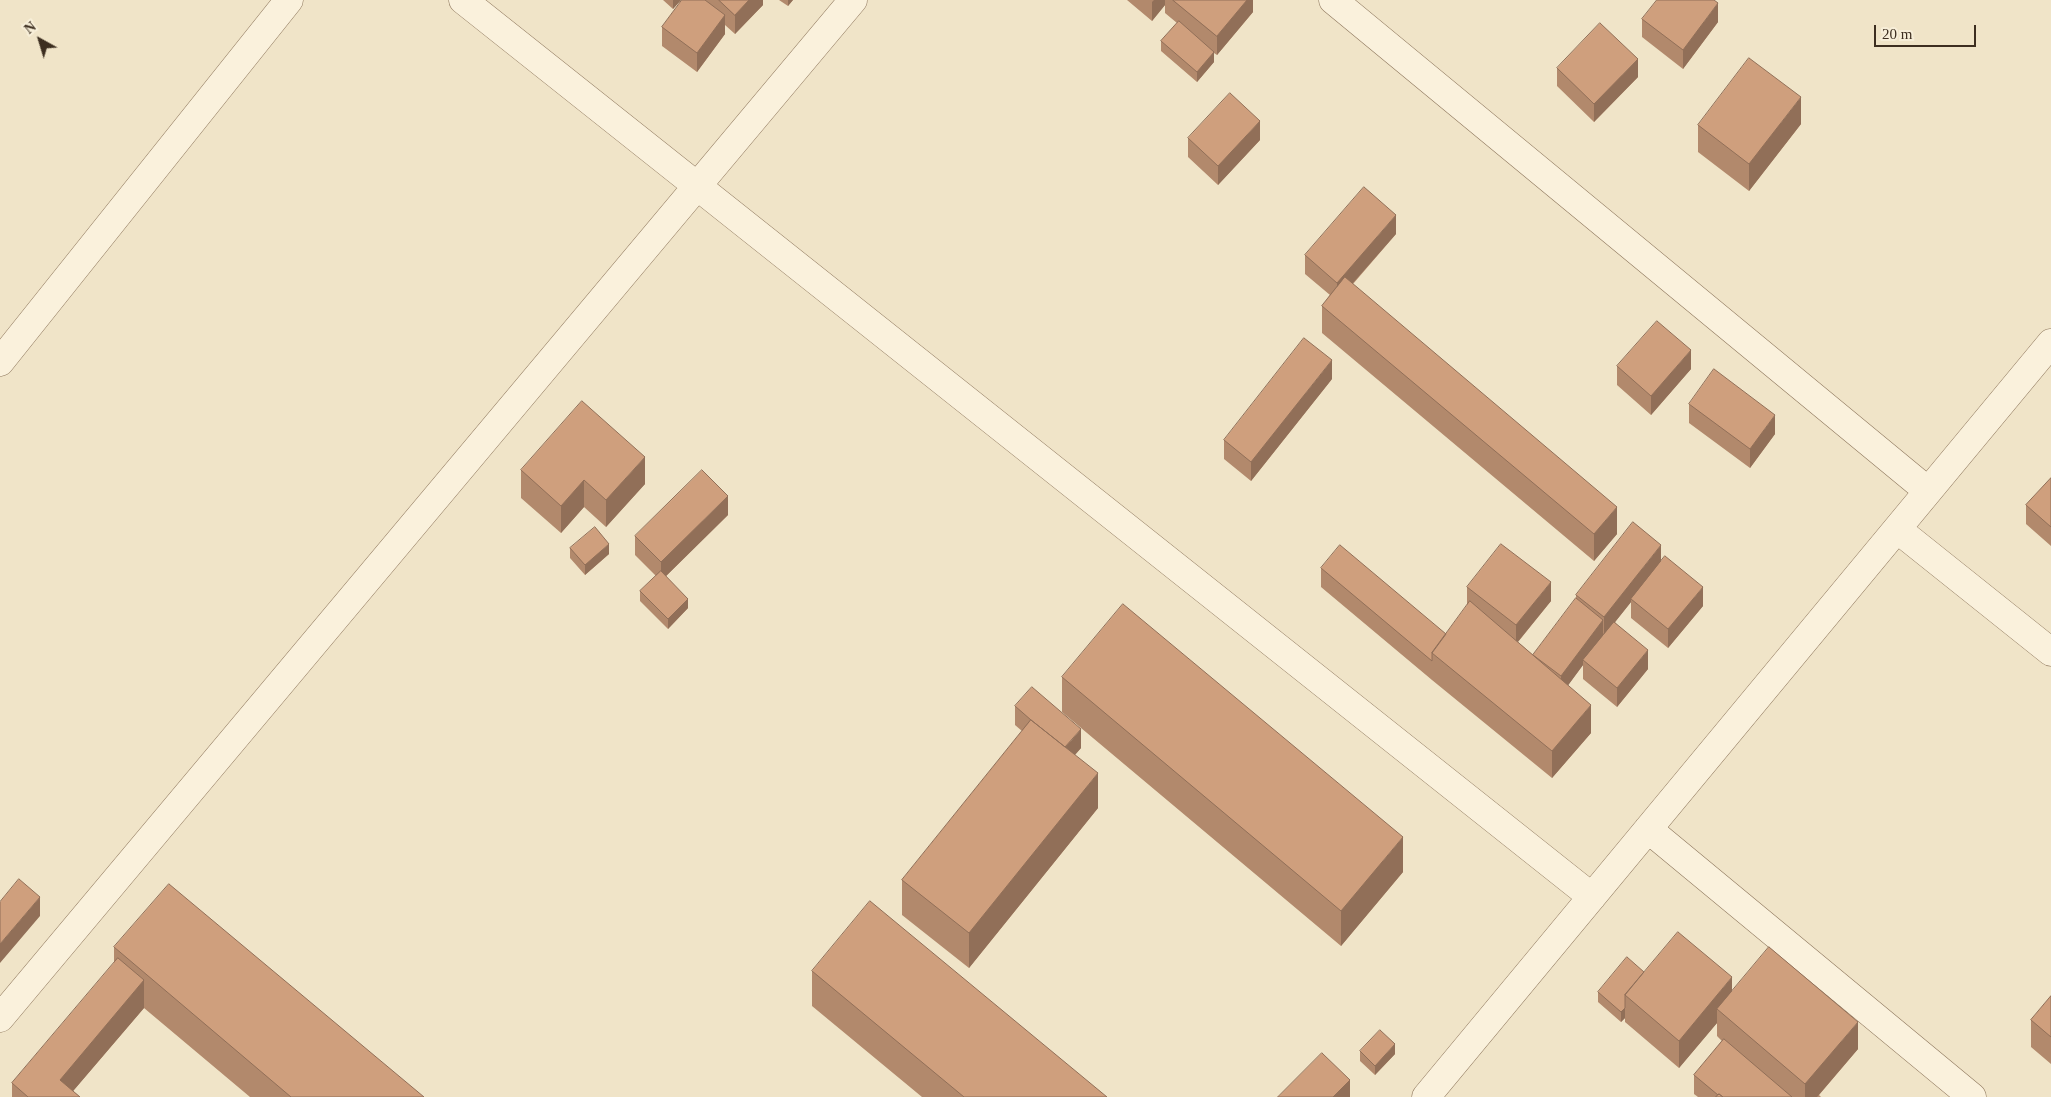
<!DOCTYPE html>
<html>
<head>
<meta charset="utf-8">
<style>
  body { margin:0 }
  #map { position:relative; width:2051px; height:1097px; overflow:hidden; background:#f0e4c8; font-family:"Times New Roman",serif }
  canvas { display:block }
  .north { position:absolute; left:15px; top:15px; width:50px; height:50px; -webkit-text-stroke:4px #f7eed8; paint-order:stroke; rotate:321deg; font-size:14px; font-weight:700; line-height:20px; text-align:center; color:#3d2e20 }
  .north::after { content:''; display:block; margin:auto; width:18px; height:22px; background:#3d2e20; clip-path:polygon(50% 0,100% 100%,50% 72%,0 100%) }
  .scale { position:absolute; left:1874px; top:25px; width:102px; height:22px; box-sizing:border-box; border:2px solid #3d2e20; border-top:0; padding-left:6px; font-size:15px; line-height:18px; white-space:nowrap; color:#3d2e20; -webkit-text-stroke:4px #f7eed8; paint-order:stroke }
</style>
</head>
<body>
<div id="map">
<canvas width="2051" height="1097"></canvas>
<div class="north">N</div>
<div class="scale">20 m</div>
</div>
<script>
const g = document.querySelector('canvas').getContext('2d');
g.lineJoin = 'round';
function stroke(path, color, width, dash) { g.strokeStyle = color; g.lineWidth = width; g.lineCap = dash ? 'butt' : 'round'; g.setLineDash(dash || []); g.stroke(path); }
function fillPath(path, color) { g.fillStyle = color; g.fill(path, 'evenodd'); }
const minor = new Path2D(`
  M 463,0 L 1592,897
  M 1333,0 L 1928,491
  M 0,362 L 289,0
  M 1897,529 L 2051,652
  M 1648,829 L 1972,1097
  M 0,1018 L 853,0
  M 1426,1097 L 2051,343`);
const wall = new Path2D(`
  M 663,0 L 681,0 L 673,9 Z
  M 682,0 L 763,0 L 763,5 L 735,34 L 725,25 L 725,34 L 697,72 L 662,46 L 662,27 Z
  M 779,0 L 793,0 L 788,6 Z
  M 1127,0 L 1253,0 L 1253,12 L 1217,55 L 1214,53 L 1214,62 L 1197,82 L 1161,51 L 1161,41 L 1177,23 L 1165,13 L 1165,5 L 1152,21 Z
  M 1642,19 L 1718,22 L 1683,69 L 1642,37 Z
  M 1557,68 L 1638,77 L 1594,122 L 1557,86 Z
  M 1801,124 L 1749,191 L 1698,152 L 1698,125 Z
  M 1188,138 L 1260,140 L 1218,185 L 1188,157 Z
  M 1396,234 L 1353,284 L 1617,534 L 1594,561 L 1322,333 L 1322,306 L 1330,295 L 1305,274 L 1305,255 Z
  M 1617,366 L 1691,369 L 1651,415 L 1617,385 Z
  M 1332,379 L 1251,481 L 1224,459 L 1224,440 Z
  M 1689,404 L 1775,434 L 1750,468 L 1689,423 Z
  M 521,470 L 645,484 L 606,527 L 584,507 L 561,533 L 521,498 Z
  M 2051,478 L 2051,546 L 2026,524 L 2026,505 Z
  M 728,515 L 666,576 L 688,608 L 668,629 L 640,601 L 640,591 L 656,576 L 635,555 L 635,536 Z
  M 570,548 L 609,554 L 585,575 L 570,558 Z
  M 1661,562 L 1703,606 L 1668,648 L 1631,618 L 1631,602 L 1615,622 L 1648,669 L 1617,707 L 1583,679 L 1583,665 L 1568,685 L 1591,733 L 1552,778 L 1432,680 L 1321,587 L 1321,568 L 1446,634 L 1467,606 L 1467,587 L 1551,601 L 1518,642 L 1533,655 L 1576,599 L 1576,595 Z
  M 1062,677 L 1403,872 L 1341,946 L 1062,712 Z
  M 1015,706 L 1081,748 L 1075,755 L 1098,808 L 969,968 L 902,915 L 902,880 L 1022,731 L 1015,725 Z
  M 114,947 L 424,1097 L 250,1097 L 144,1008 L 73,1091 L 80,1097 L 12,1097 L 12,1083 L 114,964 Z
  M 812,971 L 1107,1097 L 922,1097 L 812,1006 Z
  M 1732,991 L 1858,1049 L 1819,1095 L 1821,1097 L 1698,1097 L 1694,1094 L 1694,1075 L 1722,1041 L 1717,1036 L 1717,1023 L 1679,1068 L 1625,1022 L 1625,1018 L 1621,1022 L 1598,1002 L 1598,992 Z
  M 2051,996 L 2051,1064 L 2031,1047 L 2031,1020 Z
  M 1360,1051 L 1395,1054 L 1375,1075 L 1360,1061 Z`);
const shadedWall = new Path2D(`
  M 673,0 L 681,0 L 673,9 Z
  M 749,0 L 763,0 L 763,5 L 735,34 L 735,15 Z
  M 788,0 L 793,0 L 788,6 Z
  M 1154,0 L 1165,0 L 1165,5 L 1152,21 L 1152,2 Z
  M 1247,0 L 1253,0 L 1253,12 L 1217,55 L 1217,36 Z
  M 1718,3 L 1718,22 L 1683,69 L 1683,50 Z
  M 725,15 L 725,34 L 697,72 L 697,53 Z
  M 1214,52 L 1214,62 L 1197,82 L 1197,72 Z
  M 1638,59 L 1638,77 L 1594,122 L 1594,104 Z
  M 1801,97 L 1801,124 L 1749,191 L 1749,164 Z
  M 1260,121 L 1260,140 L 1218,185 L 1218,166 Z
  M 1396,215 L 1396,234 L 1337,301 L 1337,283 Z
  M 1691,350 L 1691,369 L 1651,415 L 1651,396 Z
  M 1332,360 L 1332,379 L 1251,481 L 1251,462 Z
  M 1775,415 L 1775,434 L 1750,468 L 1750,449 Z
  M 645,457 L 645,484 L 606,527 L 606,500 Z
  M 584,480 L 584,507 L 561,533 L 561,506 Z
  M 728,496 L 728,515 L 661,581 L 661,562 Z
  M 1617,507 L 1617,534 L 1594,561 L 1594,534 Z
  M 609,544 L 609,554 L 585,575 L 585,565 Z
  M 1661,545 L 1661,563 L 1631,599 L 1631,602 L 1604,636 L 1604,617 Z
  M 1551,582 L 1551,601 L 1516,644 L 1516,625 Z
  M 1703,587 L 1703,606 L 1668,648 L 1668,629 Z
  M 688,599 L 688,608 L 668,629 L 668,619 Z
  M 1603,620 L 1603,639 L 1583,660 L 1583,665 L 1561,695 L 1561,676 Z
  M 1648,650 L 1648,669 L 1617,707 L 1617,688 Z
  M 1591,705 L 1591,733 L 1552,778 L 1552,751 Z
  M 1081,729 L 1081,748 L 1064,767 L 1064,749 Z
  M 1098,773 L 1098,808 L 969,968 L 969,933 Z
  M 1403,837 L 1403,872 L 1341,946 L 1341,911 Z
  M 40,897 L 40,916 L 0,963 L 0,944 Z
  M 1732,977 L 1732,1005 L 1717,1009 L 1717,1023 L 1679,1068 L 1679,1041 Z
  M 144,980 L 144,1008 L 68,1097 L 60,1080 Z
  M 1625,1008 L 1625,1018 L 1621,1022 L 1621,1012 Z
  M 1858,1022 L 1858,1049 L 1817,1097 L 1805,1097 L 1805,1084 Z
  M 1395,1044 L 1395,1054 L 1375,1075 L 1375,1066 Z
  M 1350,1080 L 1350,1097 L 1333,1097 Z`);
const building = new Path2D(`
  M 682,0 L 705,0 L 725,15 L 697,53 L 662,27 Z
  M 719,0 L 749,0 L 735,15 Z
  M 1173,0 L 1247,0 L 1217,36 Z
  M 1657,0 L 1714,0 L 1718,3 L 1683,50 L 1642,19 Z
  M 1179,21 L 1214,52 L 1197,72 L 1161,41 Z
  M 1600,23 L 1638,59 L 1594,104 L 1557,68 Z
  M 1749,58 L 1801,97 L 1749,164 L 1698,125 Z
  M 1230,93 L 1260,121 L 1218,166 L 1188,138 Z
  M 1364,187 L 1396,215 L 1337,283 L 1305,255 Z
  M 1345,277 L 1617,507 L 1594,534 L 1322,306 Z
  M 1657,321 L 1691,350 L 1651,396 L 1617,366 Z
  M 1304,338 L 1332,360 L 1251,462 L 1224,440 Z
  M 1714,369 L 1775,415 L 1750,449 L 1689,404 Z
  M 582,401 L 645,457 L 606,500 L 584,480 L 561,506 L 521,470 Z
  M 702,470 L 728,496 L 661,562 L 635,536 Z
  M 2051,478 L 2051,527 L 2026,505 Z
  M 1633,522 L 1661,545 L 1604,617 L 1576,595 Z
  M 595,527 L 609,544 L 585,565 L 570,548 Z
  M 1501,544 L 1551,582 L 1516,625 L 1467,587 Z
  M 1340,545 L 1446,634 L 1432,653 L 1432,661 L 1321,568 Z
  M 1665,556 L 1703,587 L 1668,629 L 1631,599 Z
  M 661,571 L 688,599 L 668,619 L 640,591 Z
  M 1576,598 L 1603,620 L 1561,676 L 1533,655 Z
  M 1470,601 L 1591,705 L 1552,751 L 1432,653 Z
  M 1123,604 L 1403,837 L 1341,911 L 1062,677 Z
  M 1614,622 L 1648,650 L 1617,688 L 1583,660 Z
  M 1032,687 L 1081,729 L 1065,747 L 1031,720 L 1015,706 Z
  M 1031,720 L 1098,773 L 969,933 L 902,880 Z
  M 19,879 L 40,897 L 0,944 L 0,902 Z
  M 169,884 L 424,1097 L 291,1097 L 114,947 Z
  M 870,901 L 1107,1097 L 964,1097 L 812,971 Z
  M 1678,932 L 1732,977 L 1679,1041 L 1625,995 Z
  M 1769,947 L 1858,1022 L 1805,1084 L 1717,1009 Z
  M 1627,957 L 1644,972 L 1625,995 L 1625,1008 L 1621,1012 L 1598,992 Z
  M 118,958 L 144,980 L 60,1080 L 80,1097 L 28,1097 L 12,1083 Z
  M 2051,996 L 2051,1037 L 2031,1020 Z
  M 1380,1030 L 1395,1044 L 1375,1066 L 1360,1051 Z
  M 1724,1039 L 1792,1097 L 1723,1097 L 1719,1094 L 1718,1095 L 1694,1075 Z
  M 1322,1053 L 1350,1080 L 1333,1097 L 1278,1097 Z
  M 1719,1094 L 1723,1097 L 1716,1097 Z`);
stroke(minor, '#8d765c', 29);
stroke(minor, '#faf1dc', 28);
fillPath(wall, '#b2896c');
fillPath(shadedWall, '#916f58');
fillPath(building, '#cf9f7d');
stroke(building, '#916f58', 1);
</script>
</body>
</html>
